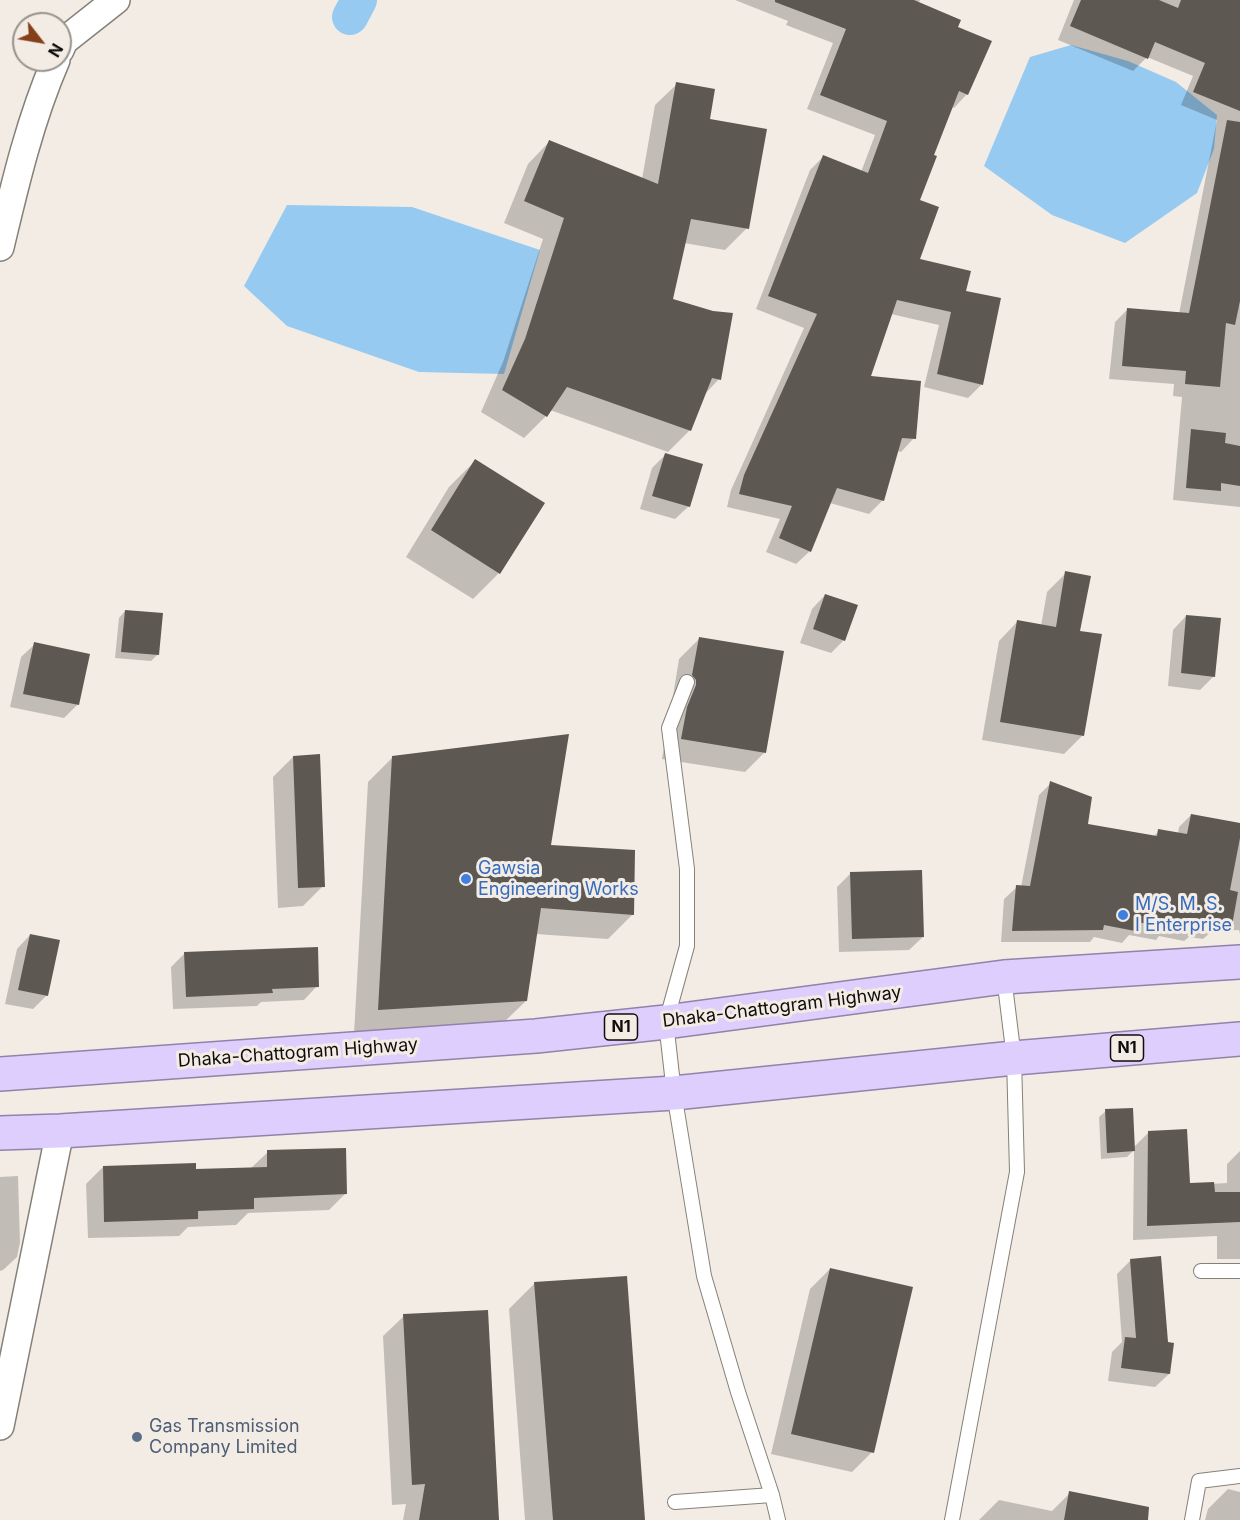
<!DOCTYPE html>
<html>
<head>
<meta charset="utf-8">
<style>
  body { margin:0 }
  #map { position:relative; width:1240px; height:1520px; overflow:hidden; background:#f3ece5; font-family:Inter,sans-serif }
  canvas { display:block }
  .north { position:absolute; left:12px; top:12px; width:60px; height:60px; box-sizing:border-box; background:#f3ece5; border:2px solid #98938e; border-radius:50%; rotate:121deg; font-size:16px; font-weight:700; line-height:24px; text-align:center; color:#0f0d0b }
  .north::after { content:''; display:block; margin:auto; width:21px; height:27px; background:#864019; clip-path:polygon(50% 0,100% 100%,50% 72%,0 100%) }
</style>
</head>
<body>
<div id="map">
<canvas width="1240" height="1520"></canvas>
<div class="north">N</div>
</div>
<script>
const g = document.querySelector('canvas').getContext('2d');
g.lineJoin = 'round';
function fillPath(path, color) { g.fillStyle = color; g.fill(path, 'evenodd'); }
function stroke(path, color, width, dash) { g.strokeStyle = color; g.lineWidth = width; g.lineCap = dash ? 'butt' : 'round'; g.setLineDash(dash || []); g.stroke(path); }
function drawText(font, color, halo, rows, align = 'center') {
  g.font = font + ' Inter,sans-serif'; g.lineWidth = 6; g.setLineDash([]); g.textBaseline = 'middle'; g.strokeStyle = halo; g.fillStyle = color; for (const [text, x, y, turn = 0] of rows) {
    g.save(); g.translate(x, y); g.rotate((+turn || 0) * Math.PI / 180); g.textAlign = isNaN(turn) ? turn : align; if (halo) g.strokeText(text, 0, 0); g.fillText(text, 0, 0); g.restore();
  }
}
const water = new Path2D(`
  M 1071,45 L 1128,61 L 1176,82 L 1217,115 L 1214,149 L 1197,193 L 1125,243 L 1052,215 L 984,166 L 1030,57 Z
  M 287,205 L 412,207 L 540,250 L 504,374 L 419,372 L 287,326 L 244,286 Z`);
const shadow = new Path2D(`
  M 735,0 L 920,0 L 918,4 L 956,28 L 967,94 L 954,108 L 951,107 L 933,156 L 918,201 L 918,260 L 964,292 L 982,384 L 968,398 L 924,387 L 939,325 L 891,314 L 869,378 L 914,438 L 901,452 L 897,451 L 883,500 L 869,514 L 830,503 L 810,551 L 796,564 L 766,552 L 780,519 L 727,507 L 731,490 L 804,328 L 756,309 L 810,170 L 823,157 L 861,172 L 875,135 L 807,109 L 833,43 L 786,25 L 788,21 Z
  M 1074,0 L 1240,0 L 1240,507 L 1173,500 L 1182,397 L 1173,396 L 1174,384 L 1109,379 L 1115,322 L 1128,309 L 1179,314 L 1217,120 L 1181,105 L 1193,76 L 1147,57 L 1133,71 L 1058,40 Z
  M 677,84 L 708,120 L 747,228 L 725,250 L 684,243 L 672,300 L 719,379 L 704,395 L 690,430 L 668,452 L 550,410 L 546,416 L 524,438 L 481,412 L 503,362 L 543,239 L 504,223 L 528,164 L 549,142 L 642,179 L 655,105 Z
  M 665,455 L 689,506 L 675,519 L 640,509 L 652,468 Z
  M 475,461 L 499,573 L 473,599 L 406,557 L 449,487 Z
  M 1066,573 L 1079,632 L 1083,735 L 1064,754 L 982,740 L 999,641 L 1017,622 L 1041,626 L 1047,592 Z
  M 825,595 L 844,640 L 831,653 L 800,643 L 812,609 Z
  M 125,611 L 158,654 L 151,661 L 115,658 L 119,618 Z
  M 1186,616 L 1214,676 L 1200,690 L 1168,686 L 1173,630 Z
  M 699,639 L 765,752 L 745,772 L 662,759 L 667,728 L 676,701 L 673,696 L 679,659 Z
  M 35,644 L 78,704 L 64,718 L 10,707 L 21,657 Z
  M 293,757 L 323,886 L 303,906 L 278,908 L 273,777 Z
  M 393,757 L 550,846 L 633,914 L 608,939 L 536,934 L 526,1001 L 501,1025 L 354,1034 L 368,782 Z
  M 1051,783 L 1086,826 L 1153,837 L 1159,831 L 1178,834 L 1179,827 L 1191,815 L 1240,824 L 1240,934 L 1239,930 L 1212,931 L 1203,939 L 1189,937 L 1184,941 L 1159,936 L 1156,940 L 1129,935 L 1122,943 L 1094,937 L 1090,942 L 1001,942 L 1004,899 L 1017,887 L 1021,887 L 1039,795 Z
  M 851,873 L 923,937 L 909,950 L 839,952 L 837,887 Z
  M 30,935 L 47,995 L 33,1009 L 5,1004 L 17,949 Z
  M 185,953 L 317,986 L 304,1000 L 261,1002 L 257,1006 L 173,1009 L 171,967 Z
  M 1106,1111 L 1133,1148 L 1148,1133 L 1189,1185 L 1227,1183 L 1227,1164 L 1240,1151 L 1240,1259 L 1217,1259 L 1217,1236 L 1133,1240 L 1134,1150 L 1127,1157 L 1101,1159 L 1099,1117 Z
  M 268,1152 L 345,1194 L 329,1210 L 248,1213 L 236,1225 L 188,1227 L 179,1236 L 88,1238 L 86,1184 L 103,1167 L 195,1171 L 250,1169 Z
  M 18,1176 L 20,1242 L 17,1257 L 3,1270 L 0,1271 L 0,1177 Z
  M 1131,1260 L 1169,1374 L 1155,1387 L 1108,1381 L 1112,1352 L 1122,1342 L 1117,1274 Z
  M 830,1269 L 872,1452 L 852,1472 L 771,1454 L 810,1289 Z
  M 535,1283 L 644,1520 L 525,1520 L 509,1309 Z
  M 404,1316 L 498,1520 L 403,1520 L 406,1504 L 392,1505 L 383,1336 Z
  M 1228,1489 L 1240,1492 L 1240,1520 L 1205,1520 L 1208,1509 Z
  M 1070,1493 L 1144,1520 L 979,1520 L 999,1500 L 1052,1511 Z`);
const canal = new Path2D(`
  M 350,17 L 359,0`);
const building = new Path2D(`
  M 775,0 L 914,0 L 961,20 L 958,27 L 992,41 L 968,95 L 959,91 L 934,155 L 937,156 L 920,200 L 939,207 L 920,259 L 971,271 L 966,291 L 1001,298 L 983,385 L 937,374 L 951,312 L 897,300 L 871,376 L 921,381 L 916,439 L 902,438 L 884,501 L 837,488 L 811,552 L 779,538 L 792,506 L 739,494 L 744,475 L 817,314 L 768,296 L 823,155 L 868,173 L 887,121 L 820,95 L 846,29 L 775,2 Z
  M 1081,0 L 1159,0 L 1178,8 L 1181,0 L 1240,0 L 1240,111 L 1193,92 L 1205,63 L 1155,42 L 1148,59 L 1070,26 Z
  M 676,82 L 715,89 L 710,119 L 767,129 L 749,229 L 691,219 L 673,299 L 713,311 L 733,313 L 721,380 L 712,378 L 691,431 L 567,387 L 547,417 L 502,390 L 525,339 L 564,218 L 524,201 L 549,140 L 658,184 Z
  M 1227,120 L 1240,122 L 1240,301 L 1235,325 L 1226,323 L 1220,387 L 1185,384 L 1186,371 L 1122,366 L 1127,308 L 1189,313 Z
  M 1191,429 L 1226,433 L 1225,443 L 1240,446 L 1240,486 L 1221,483 L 1221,491 L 1186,488 Z
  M 665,453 L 703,464 L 690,507 L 652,496 Z
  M 475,459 L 545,503 L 500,574 L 431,530 Z
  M 1065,571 L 1091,576 L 1080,631 L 1102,634 L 1084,736 L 1000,722 L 1017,620 L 1056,627 Z
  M 825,594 L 858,605 L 845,641 L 813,629 Z
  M 125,610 L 163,613 L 159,655 L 121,652 Z
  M 1186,615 L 1221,618 L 1215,677 L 1181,673 Z
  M 699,637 L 784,651 L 766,753 L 681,739 L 687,707 L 696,685 L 696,680 L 692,675 Z
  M 34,642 L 90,654 L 79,705 L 23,694 Z
  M 569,734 L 551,845 L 635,850 L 634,915 L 541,908 L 527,1001 L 378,1010 L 392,756 Z
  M 320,754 L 325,887 L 298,888 L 293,756 Z
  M 1050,781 L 1092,797 L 1088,824 L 1157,836 L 1158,829 L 1187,834 L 1191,814 L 1240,823 L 1240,838 L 1230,890 L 1238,892 L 1231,931 L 1199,925 L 1198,930 L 1170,925 L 1169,928 L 1137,922 L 1135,931 L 1104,925 L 1103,930 L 1012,931 L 1016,885 L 1030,886 Z
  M 922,870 L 924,937 L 852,939 L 850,872 Z
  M 30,934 L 60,940 L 48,996 L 18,990 Z
  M 318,947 L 319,987 L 272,989 L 273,993 L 186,997 L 184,952 Z
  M 1133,1108 L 1135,1151 L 1107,1153 L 1105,1109 Z
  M 1187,1129 L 1190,1183 L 1214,1182 L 1215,1192 L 1240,1192 L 1240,1222 L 1147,1226 L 1148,1131 Z
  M 346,1148 L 347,1194 L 254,1198 L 254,1209 L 198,1211 L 198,1219 L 104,1222 L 103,1166 L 196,1163 L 196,1169 L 267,1167 L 267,1150 Z
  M 1161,1256 L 1168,1342 L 1174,1343 L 1170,1374 L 1121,1368 L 1125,1337 L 1136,1338 L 1130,1259 Z
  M 830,1268 L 913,1287 L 874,1453 L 791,1434 Z
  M 627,1276 L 645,1520 L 553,1520 L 534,1282 Z
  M 488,1310 L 499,1520 L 419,1520 L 425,1484 L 412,1485 L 403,1314 Z
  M 1069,1491 L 1149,1507 L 1148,1520 L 1064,1520 Z`);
const service = new Path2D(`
  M 687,682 L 669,728 L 687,869 L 687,946 L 666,1022 L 674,1093 L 704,1276 L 738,1392 L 772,1495 L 778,1520
  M 1201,1271 L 1240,1271
  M 675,1502 L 772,1495
  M 952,1520 L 1017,1172 L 1014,1058 L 1004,977
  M 1192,1520 L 1199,1481 L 1240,1476`);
const minor = new Path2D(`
  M 60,50 L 64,41 L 116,0
  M 0,247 C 15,184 30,120 56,60
  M 0,1426 L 60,1131`);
const trunk = new Path2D(`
  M 0,1074 L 536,1036 L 666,1022 L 1004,977 L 1240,962
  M 0,1133 L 60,1131 L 674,1093 L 1014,1058 L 1240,1039`);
const markers = [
  [466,879,6,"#3f7fe0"],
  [1123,915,6,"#3f7fe0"],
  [137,1437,6,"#5c6f8a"]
];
const shields = [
  [621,1027,33],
  [1127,1048,33]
];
const shieldNames = [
  ["N1",621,1027],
  ["N1",1127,1048]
];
const shopNames = [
  ["Gawsia",478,869],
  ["Engineering Works",478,890],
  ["M/S. M. S.",1135,905],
  ["I Enterprise",1135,926]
];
const streetNames = [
  ["Dhaka-Chattogram Highway",782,1007,-7],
  ["Dhaka-Chattogram Highway",298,1053,-4]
];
const serviceNames = [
  ["Gas Transmission",149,1427],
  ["Company Limited",149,1448]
];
fillPath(water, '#96caf0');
fillPath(shadow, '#0003');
stroke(canal, '#96caf0', 36);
fillPath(building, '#5d5852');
stroke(service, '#858079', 16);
stroke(minor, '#858079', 30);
stroke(trunk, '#9083a8', 36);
stroke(service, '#fff', 14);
stroke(minor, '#fff', 27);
stroke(trunk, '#decefe', 33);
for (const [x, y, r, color] of markers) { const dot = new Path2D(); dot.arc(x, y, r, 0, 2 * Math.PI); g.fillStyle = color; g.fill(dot); stroke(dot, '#f3ece5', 2); }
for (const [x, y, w] of shields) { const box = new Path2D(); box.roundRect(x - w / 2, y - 13, w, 26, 4.5); g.fillStyle = '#f3ece5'; g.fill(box); stroke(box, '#0f0d0b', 1.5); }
drawText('bold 16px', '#0f0d0b', null, shieldNames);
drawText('18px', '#366cbe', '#f3ece5', shopNames, 'left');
drawText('18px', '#0f0d0b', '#f3ece5', streetNames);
drawText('18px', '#4e5e75', '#f3ece5', serviceNames, 'left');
</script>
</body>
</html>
